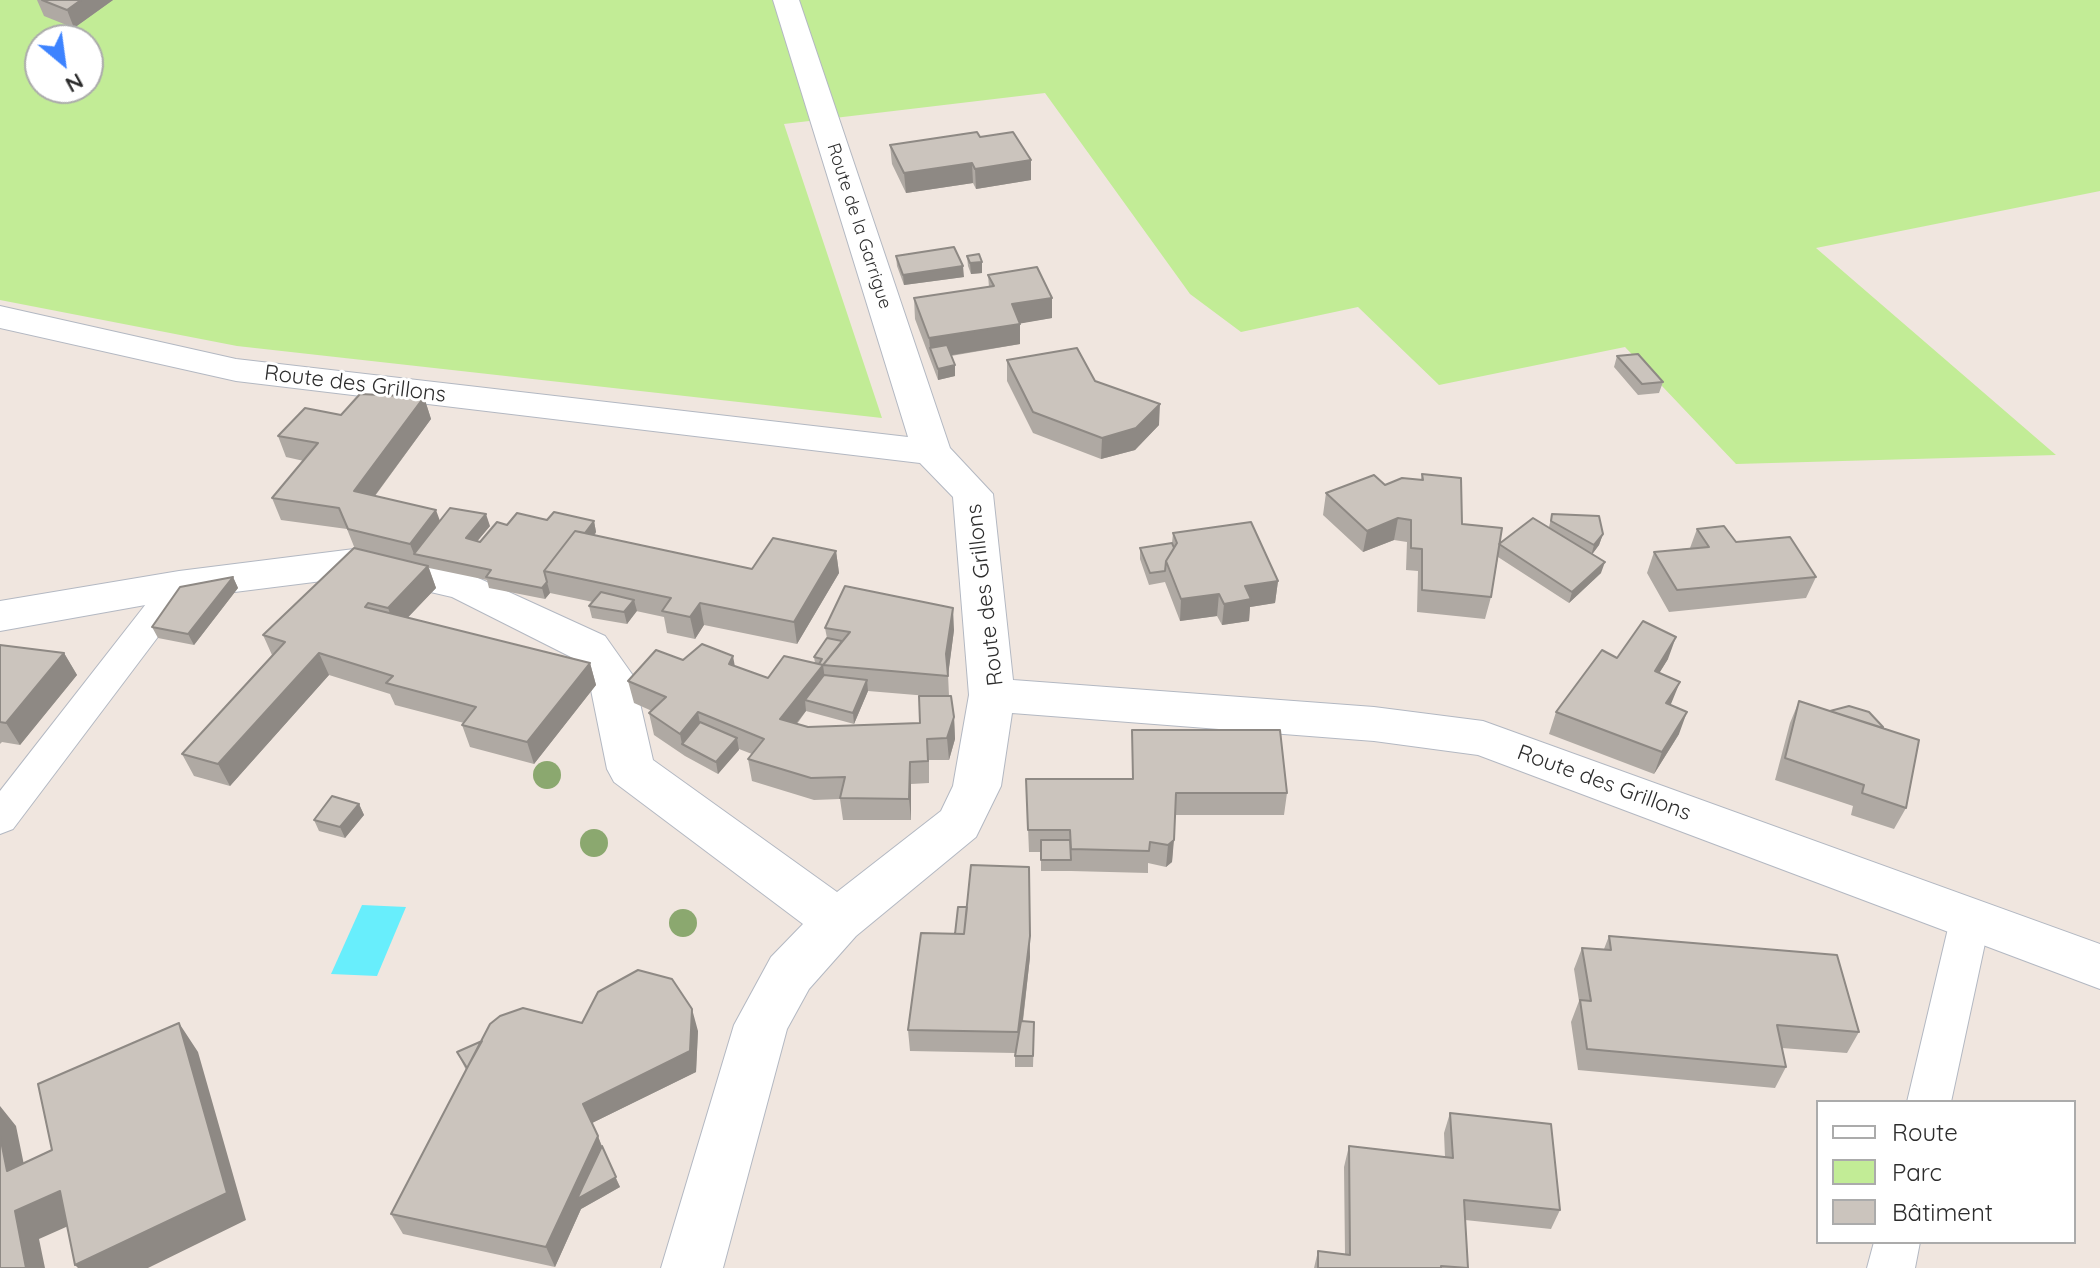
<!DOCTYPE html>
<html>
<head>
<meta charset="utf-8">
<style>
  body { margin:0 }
  #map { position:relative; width:2100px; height:1268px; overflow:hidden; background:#f0e6df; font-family:Quicksand,sans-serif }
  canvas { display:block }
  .legend { position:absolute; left:1816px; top:1100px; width:260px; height:144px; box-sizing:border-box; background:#fff; border:2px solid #ababab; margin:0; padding:10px 14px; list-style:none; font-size:24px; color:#2d2d2d }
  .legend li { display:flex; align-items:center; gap:16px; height:40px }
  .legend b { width:40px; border:2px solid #ababab }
  .north { position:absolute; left:24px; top:24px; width:80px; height:80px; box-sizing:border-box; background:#fff; border:2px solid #ababab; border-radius:50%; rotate:151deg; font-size:22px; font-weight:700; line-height:32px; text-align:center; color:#2d2d2d }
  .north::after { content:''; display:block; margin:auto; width:28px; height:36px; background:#3d83ff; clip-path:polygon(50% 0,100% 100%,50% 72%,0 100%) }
</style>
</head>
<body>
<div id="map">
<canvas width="2100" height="1268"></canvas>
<ul class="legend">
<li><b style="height:10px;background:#fff"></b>Route</li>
<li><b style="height:22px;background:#c2ec96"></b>Parc</li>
<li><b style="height:22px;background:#cbc4bd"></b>Bâtiment</li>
</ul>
<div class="north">N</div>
</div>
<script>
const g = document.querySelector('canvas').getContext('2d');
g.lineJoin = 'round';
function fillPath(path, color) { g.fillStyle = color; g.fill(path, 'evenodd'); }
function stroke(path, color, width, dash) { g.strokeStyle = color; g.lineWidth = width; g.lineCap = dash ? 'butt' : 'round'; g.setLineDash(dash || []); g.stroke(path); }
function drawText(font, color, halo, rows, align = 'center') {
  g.font = font + ' Quicksand,sans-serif'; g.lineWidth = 6; g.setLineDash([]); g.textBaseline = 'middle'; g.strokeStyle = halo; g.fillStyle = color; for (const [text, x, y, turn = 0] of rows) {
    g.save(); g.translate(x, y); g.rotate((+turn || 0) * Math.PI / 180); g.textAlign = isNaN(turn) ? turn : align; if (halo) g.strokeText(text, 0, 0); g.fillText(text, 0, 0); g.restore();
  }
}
const green = new Path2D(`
  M 0,0 L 2100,0 L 2100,191 L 1816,248 L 2056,455 L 1736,464 L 1625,347 L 1439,385 L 1358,307 L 1241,332 L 1190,294 L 1045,93 L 784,124 L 882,418 L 237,346 L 0,300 ZM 40,40 L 88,40 L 88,88 L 40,88 Z`);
const water = new Path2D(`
  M 362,905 L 406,907 L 377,976 L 331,974 Z`);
const service = new Path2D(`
  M 179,574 L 191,577 L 195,585 L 191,593 L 13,829 L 0,834 L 0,791 L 167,577 Z
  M 1970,904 L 1984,908 L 1990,920 L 1951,1102 L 1907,1102 L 1950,920 L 1956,908 Z
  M 1874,1242 L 1920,1242 L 1915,1268 L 1867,1268 Z`);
const minor = new Path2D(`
  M 773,0 L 799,0 L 950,448 L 993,494 L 1013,680 L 1374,707 L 1483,721 L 2100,944 L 2100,989 L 1478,755 L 1374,741 L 1012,713 L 1001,786 L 976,837 L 856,936 L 809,989 L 787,1029 L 723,1268 L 661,1268 L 734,1025 L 771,957 L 803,924 L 614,782 L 607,769 L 589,680 L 573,658 L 452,597 L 362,576 L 179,599 L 0,631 L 0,601 L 179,571 L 362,548 L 465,572 L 605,636 L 634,677 L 653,760 L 837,892 L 941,811 L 953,786 L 969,695 L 953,497 L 920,463 L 236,381 L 0,328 L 0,306 L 236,359 L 908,437 Z`);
const trees = [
  [547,775],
  [594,843],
  [683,923]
];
const wall = new Path2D(`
  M 37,0 L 113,0 L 74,28 L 44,16 Z
  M 980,137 L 1031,180 L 976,189 L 973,183 L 906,193 L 892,164 L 890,145 Z
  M 896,256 L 964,277 L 904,285 L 897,266 Z
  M 967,256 L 982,262 L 982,273 L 971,274 L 968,266 Z
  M 988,275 L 1052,298 L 1052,318 L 1020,323 L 1020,344 L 951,356 L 955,365 L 955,376 L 938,380 L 915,319 L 914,298 L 989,287 Z
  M 1617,356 L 1663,382 L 1659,393 L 1638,395 L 1614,367 Z
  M 1007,360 L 1095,381 L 1159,425 L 1135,450 L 1101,459 L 1033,433 L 1007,381 Z
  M 424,397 L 431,419 L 375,496 L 440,521 L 490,526 L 477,541 L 480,542 L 507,525 L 547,520 L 594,521 L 596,532 L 595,535 L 752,569 L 836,551 L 839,573 L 797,644 L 704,625 L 695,639 L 667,633 L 664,617 L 636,611 L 627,624 L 592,618 L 589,606 L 593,602 L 550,593 L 545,599 L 489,588 L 487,580 L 429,568 L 436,588 L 407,618 L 590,663 L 596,685 L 534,764 L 470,747 L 462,725 L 464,723 L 395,705 L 390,694 L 329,675 L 230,786 L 194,776 L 182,754 L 272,655 L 263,635 L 355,549 L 347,529 L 281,520 L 272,498 L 304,461 L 286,457 L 278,436 L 341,415 Z
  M 1422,474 L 1462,524 L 1500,544 L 1549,527 L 1552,514 L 1603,534 L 1599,545 L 1592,554 L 1601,573 L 1569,603 L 1498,557 L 1491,597 L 1485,619 L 1417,612 L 1418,571 L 1406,570 L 1407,542 L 1394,540 L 1363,552 L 1323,515 L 1326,493 L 1421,480 Z
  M 1697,529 L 1816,577 L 1806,598 L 1669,612 L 1647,573 L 1654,552 L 1690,548 Z
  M 1173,533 L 1278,581 L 1275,603 L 1250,607 L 1249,621 L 1222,625 L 1217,616 L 1180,621 L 1165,582 L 1149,585 L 1140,559 L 1140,548 L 1172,543 Z
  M 233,577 L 238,588 L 194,645 L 158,638 L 152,627 Z
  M 825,628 L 954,630 L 948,674 L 949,696 L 954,717 L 955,739 L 949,760 L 929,760 L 929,783 L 911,784 L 911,820 L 843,820 L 840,799 L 814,800 L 752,781 L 748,759 L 752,754 L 739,749 L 718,774 L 685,756 L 654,735 L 649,713 L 652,711 L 634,703 L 628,681 L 683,660 L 735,666 L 768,678 L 815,663 L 814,657 L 827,638 ZM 868,691 L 928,696 L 920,723 L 808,727 L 797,724 L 806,711 L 854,724 Z
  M 0,645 L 64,653 L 77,675 L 20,745 L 2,742 L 0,744 Z
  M 1617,658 L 1668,659 L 1659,673 L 1671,705 L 1679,734 L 1654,774 L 1549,734 L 1556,712 Z
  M 1799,701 L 1906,808 L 1894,829 L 1851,815 L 1853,806 L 1775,780 L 1790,723 Z
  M 1132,730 L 1287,793 L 1284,815 L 1175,815 L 1172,862 L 1166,867 L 1148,863 L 1148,873 L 1071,871 L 1041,871 L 1041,852 L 1029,852 L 1026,779 L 1132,779 Z
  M 359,804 L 364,815 L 345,838 L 319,831 L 314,820 Z
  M 1609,936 L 1859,1032 L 1847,1053 L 1782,1048 L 1786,1067 L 1775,1088 L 1578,1070 L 1571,1022 L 1579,1001 L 1574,969 L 1582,948 L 1604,949 Z
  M 1030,957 L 1023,1021 L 1034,1033 L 1033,1067 L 1015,1067 L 1015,1053 L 910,1051 L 908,1030 Z
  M 582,1023 L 698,1031 L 696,1072 L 592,1123 L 620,1187 L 581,1209 L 555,1267 L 403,1234 L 391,1214 L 466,1070 L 457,1052 Z
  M 1450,1113 L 1560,1210 L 1551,1229 L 1465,1220 L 1468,1268 L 1314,1268 L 1318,1251 L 1345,1254 L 1344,1167 L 1349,1146 L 1445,1157 L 1444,1133 Z`);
const shadedWall = new Path2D(`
  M 81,0 L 113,0 L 74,28 L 67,10 Z
  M 1031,160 L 1031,180 L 976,189 L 975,169 Z
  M 972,163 L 973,183 L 906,193 L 904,173 Z
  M 982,262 L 982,273 L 971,274 L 970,263 Z
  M 963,266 L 964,277 L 904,285 L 903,275 Z
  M 1052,298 L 1052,318 L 1012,325 L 1012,304 Z
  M 1020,324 L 1020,344 L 934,358 L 930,348 L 929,338 Z
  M 955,365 L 955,376 L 938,380 L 938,369 Z
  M 424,397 L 431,419 L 362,513 L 354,491 Z
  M 1160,404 L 1159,425 L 1135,450 L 1101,459 L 1102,438 Z
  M 436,510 L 444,532 L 414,554 L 410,544 Z
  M 486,514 L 490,526 L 470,550 L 466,538 Z
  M 1398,518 L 1394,540 L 1363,552 L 1367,531 Z
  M 594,521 L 596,532 L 564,575 L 553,573 Z
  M 1603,534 L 1599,545 L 1591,556 L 1594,545 Z
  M 836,551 L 839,573 L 797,644 L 794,622 Z
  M 1605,562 L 1601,573 L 1569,603 L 1572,592 Z
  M 428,566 L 436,588 L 396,630 L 388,608 Z
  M 233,577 L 238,588 L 194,645 L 188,634 Z
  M 1278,581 L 1275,603 L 1250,607 L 1249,621 L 1222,625 L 1224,604 L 1245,586 Z
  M 547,582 L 550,593 L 545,599 L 542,588 Z
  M 1219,594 L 1217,616 L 1180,621 L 1181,599 Z
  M 634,600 L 637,611 L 627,624 L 624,612 Z
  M 700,603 L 704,625 L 695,639 L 690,617 Z
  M 953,608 L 954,630 L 948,676 L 946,654 Z
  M 1676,637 L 1668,659 L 1647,693 L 1655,671 Z
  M 64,653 L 77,675 L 20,745 L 6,723 Z
  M 319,653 L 329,675 L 230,786 L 218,764 Z
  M 733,656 L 737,678 L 729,664 Z
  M 590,663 L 596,685 L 534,764 L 527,742 Z
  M 823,665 L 826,687 L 805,700 L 806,711 L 783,740 L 780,719 Z
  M 867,680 L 868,691 L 854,724 L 853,713 Z
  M 1680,682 L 1671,704 L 1658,724 L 1666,703 Z
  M 698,712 L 702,734 L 682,744 L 680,734 Z
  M 1687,712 L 1679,734 L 1654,774 L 1662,752 Z
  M 954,717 L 955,739 L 949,760 L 947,738 Z
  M 737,738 L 739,750 L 718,774 L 716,762 Z
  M 910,762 L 911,784 L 911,820 L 909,799 Z
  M 359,804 L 364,815 L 345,838 L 340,827 Z
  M 1174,840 L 1172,862 L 1166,867 L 1168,845 Z
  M 1029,867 L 1030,957 L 1019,1053 L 1018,1032 Z
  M 692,1009 L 698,1031 L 696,1072 L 590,1124 L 583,1104 Z
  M 179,1023 L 198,1052 L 246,1220 L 148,1268 L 78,1268 L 75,1265 Z
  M 0,1106 L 16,1126 L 31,1199 L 7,1171 L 0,1136 Z
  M 598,1136 L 605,1156 L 620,1187 L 581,1209 L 555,1267 L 546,1247 Z
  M 60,1191 L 84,1219 L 39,1239 L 45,1268 L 26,1268 L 15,1211 Z`);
const building = new Path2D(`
  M 42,0 L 81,0 L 67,10 Z
  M 977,132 L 980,137 L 1013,132 L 1031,160 L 975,169 L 972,163 L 904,173 L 890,145 Z
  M 954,247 L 963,266 L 903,275 L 896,256 Z
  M 979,254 L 982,262 L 970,263 L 967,256 Z
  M 1037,267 L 1052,298 L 1012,304 L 1020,324 L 929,338 L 914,298 L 994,286 L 988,275 Z
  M 947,345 L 955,365 L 938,369 L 930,348 Z
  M 1077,348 L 1095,381 L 1160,404 L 1136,428 L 1102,438 L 1033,412 L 1007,360 Z
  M 1638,354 L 1663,382 L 1642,384 L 1617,356 Z
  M 360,394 L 424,397 L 354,491 L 436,510 L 410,544 L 348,529 L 339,508 L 272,498 L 318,443 L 278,436 L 305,408 L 341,415 Z
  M 1422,474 L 1461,478 L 1462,524 L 1502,528 L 1491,597 L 1422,590 L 1422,549 L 1411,548 L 1411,520 L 1398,518 L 1367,531 L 1326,493 L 1374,475 L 1385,485 L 1402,478 L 1423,480 Z
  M 450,508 L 486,514 L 466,538 L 480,542 L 497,522 L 507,525 L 517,513 L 547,520 L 554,512 L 594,521 L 585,533 L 575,531 L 544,571 L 547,582 L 542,588 L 486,577 L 491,570 L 414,554 Z
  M 1552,514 L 1599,516 L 1603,534 L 1594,545 L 1551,521 Z
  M 1533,518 L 1605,562 L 1572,592 L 1499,544 Z
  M 1251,522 L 1278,581 L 1245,586 L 1251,599 L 1224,604 L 1219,594 L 1181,599 L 1166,561 L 1177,543 L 1173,533 Z
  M 1724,526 L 1736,542 L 1790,537 L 1816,577 L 1677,590 L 1654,552 L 1709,547 L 1697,529 Z
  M 575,531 L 752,569 L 773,538 L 836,551 L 794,622 L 700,603 L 690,617 L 662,611 L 671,598 L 544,571 Z
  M 1172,543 L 1174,548 L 1166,561 L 1165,571 L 1150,573 L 1140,548 Z
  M 354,548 L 428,566 L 388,608 L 368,603 L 365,607 L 590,663 L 527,742 L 462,725 L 476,707 L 386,683 L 393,676 L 319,653 L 218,764 L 182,754 L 285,642 L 263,635 Z
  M 233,577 L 188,634 L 152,627 L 180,587 Z
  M 845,586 L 953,608 L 946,654 L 948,676 L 823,665 L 850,632 L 825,628 Z
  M 601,592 L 634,600 L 624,612 L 589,606 Z
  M 1643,621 L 1676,637 L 1655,671 L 1680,682 L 1666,703 L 1687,712 L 1662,752 L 1556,712 L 1602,650 L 1617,658 Z
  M 827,638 L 842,641 L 823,665 L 819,664 L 822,659 L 814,657 Z
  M 702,644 L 733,656 L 729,664 L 768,678 L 784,656 L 823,665 L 780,719 L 808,727 L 920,723 L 919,696 L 951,696 L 954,717 L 947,738 L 927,739 L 928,761 L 910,762 L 909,799 L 840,798 L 845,777 L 811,778 L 748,759 L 764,739 L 698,712 L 680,734 L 649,713 L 666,697 L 628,681 L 656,650 L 683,660 Z
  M 0,645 L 64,653 L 6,723 L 0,722 Z
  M 824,675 L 867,680 L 853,713 L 805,700 Z
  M 1799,701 L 1919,740 L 1906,808 L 1862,793 L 1864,785 L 1785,758 Z
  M 1849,706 L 1869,712 L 1883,727 L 1883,728 L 1830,711 Z
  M 700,722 L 737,738 L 716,762 L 682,744 Z
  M 1132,730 L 1280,730 L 1287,793 L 1176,793 L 1174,840 L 1168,845 L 1150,842 L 1149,851 L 1071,849 L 1070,830 L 1028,830 L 1026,779 L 1133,779 Z
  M 332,796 L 359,804 L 340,827 L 314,820 Z
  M 1041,840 L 1070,840 L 1071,860 L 1041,860 Z
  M 971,865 L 1029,867 L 1030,936 L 1018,1032 L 908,1030 L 921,933 L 964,934 Z
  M 958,907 L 967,907 L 964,934 L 955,934 Z
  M 1609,936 L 1837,955 L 1859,1032 L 1777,1025 L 1786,1067 L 1587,1049 L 1580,1000 L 1591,1001 L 1582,948 L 1611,950 Z
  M 638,970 L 672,979 L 692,1009 L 690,1051 L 583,1104 L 598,1136 L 546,1247 L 391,1214 L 490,1024 L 500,1016 L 523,1008 L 582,1023 L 598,992 Z
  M 1021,1021 L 1034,1022 L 1033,1056 L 1015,1056 Z
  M 179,1023 L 227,1193 L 75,1265 L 60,1191 L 15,1211 L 26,1268 L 0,1268 L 0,1136 L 7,1171 L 52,1150 L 38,1084 Z
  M 482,1041 L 467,1068 L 457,1052 Z
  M 1450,1113 L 1551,1124 L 1560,1210 L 1464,1200 L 1468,1268 L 1441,1266 L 1441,1268 L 1318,1268 L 1318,1251 L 1350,1255 L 1349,1146 L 1453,1158 Z
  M 602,1146 L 616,1177 L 577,1199 L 583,1186 Z`);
const farStreetnames = [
  ["Route de la Garrigue",859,226,72]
];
const streetNames = [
  ["Route des Grillons",355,384,7],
  ["Route des Grillons",985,595,-97],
  ["Route des Grillons",1604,783,20]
];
fillPath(green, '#c2ec96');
fillPath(water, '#68eefc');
stroke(service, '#b3b8c2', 2);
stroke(minor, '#b3b8c2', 2);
fillPath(service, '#fff');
fillPath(minor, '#fff');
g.fillStyle = '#8ba86f';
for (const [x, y] of trees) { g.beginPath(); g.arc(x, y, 14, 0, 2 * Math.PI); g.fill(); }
fillPath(wall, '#afa9a3');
fillPath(shadedWall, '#8e8984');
fillPath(building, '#cbc4bd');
stroke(building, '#8e8984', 2);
drawText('18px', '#2d2d2d', '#fff', farStreetnames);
drawText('22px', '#2d2d2d', '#fff', streetNames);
</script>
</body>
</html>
